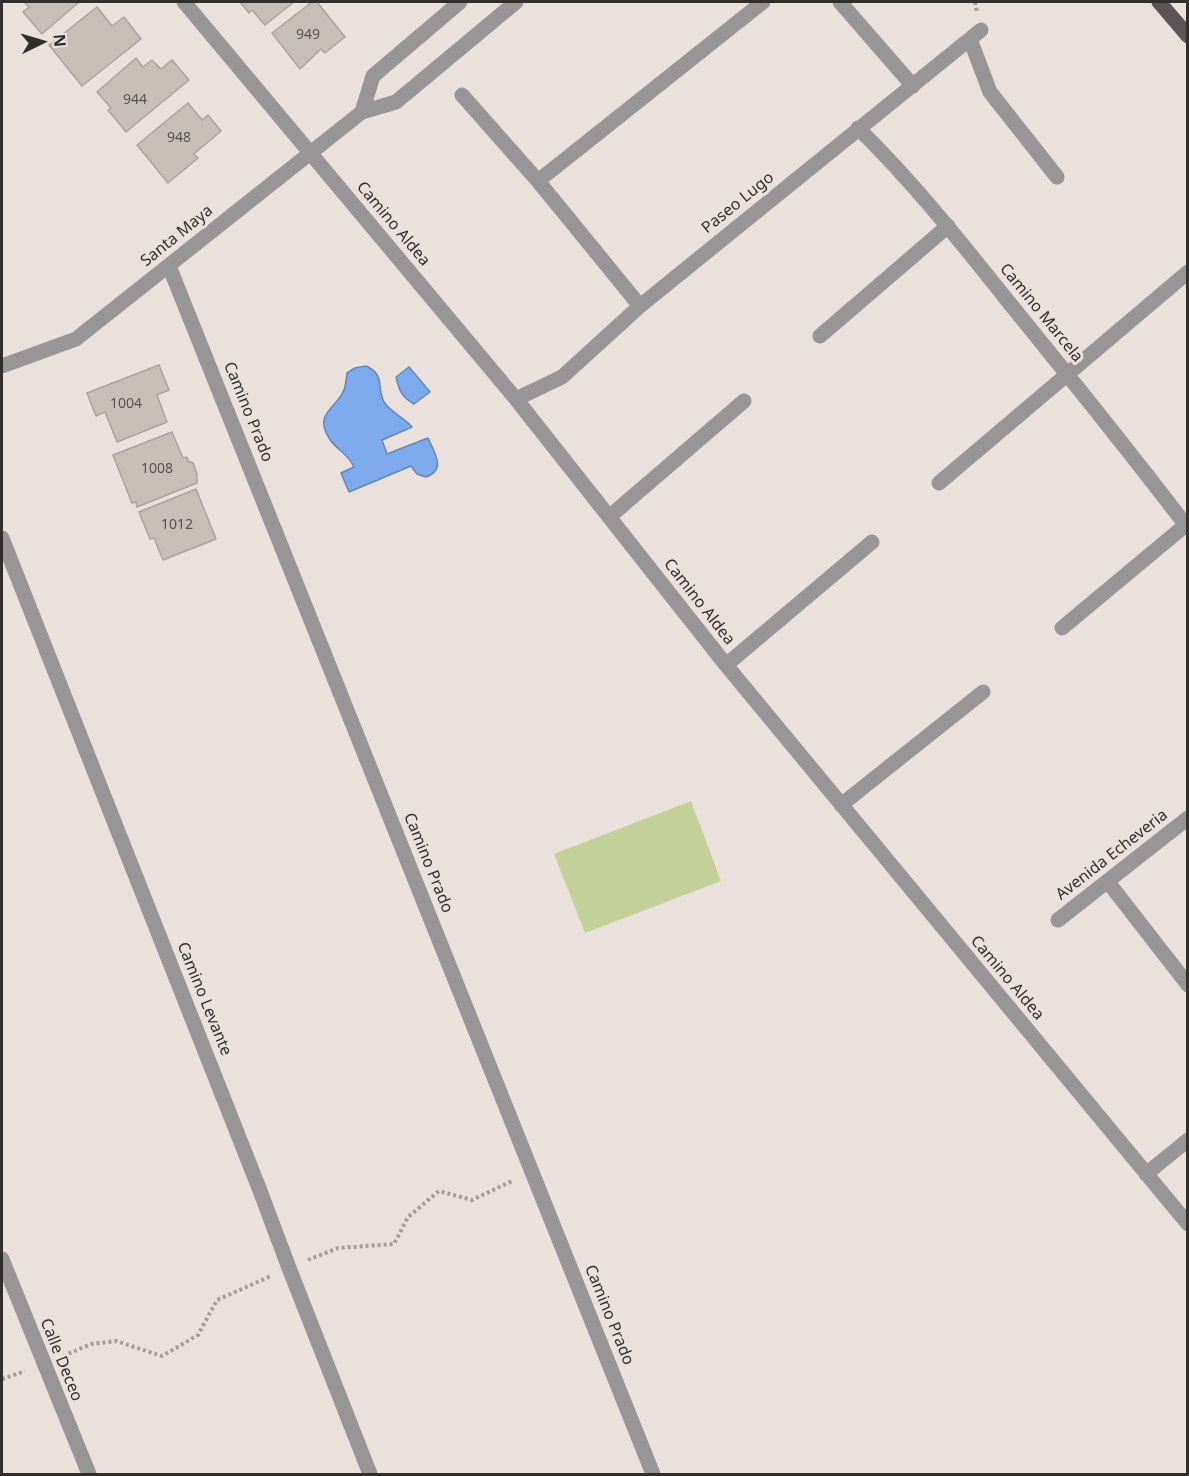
<!DOCTYPE html>
<html>
<head>
<meta charset="utf-8">
<style>
  body { margin:0 }
  #map { position:relative; width:1189px; height:1476px; overflow:hidden; background:#eae1dc; font-family:"Noto Sans",sans-serif }
  canvas { display:block }
  .frame { position:absolute; inset:0; border:3px solid #322e2c; pointer-events:none }
  .north { position:absolute; left:12px; top:12px; width:60px; height:60px; -webkit-text-stroke:4px #eae1dc; paint-order:stroke; rotate:85deg; font-size:16px; font-weight:700; line-height:24px; text-align:center; color:#322e2c }
  .north::after { content:''; display:block; margin:auto; width:21px; height:27px; background:#322e2c; clip-path:polygon(50% 0,100% 100%,50% 72%,0 100%) }
</style>
</head>
<body>
<div id="map">
<canvas width="1189" height="1476"></canvas>
<div class="frame"></div>
<div class="north">N</div>
</div>
<script>
const g = document.querySelector('canvas').getContext('2d');
g.lineJoin = 'round';
function fillPath(path, color) { g.fillStyle = color; g.fill(path, 'evenodd'); }
function stroke(path, color, width, dash) { g.strokeStyle = color; g.lineWidth = width; g.lineCap = dash ? 'butt' : 'round'; g.setLineDash(dash || []); g.stroke(path); }
function drawText(font, color, halo, rows, align = 'center') {
  g.font = font + ' "Noto Sans",sans-serif'; g.lineWidth = 6; g.setLineDash([]); g.textBaseline = 'middle'; g.strokeStyle = halo; g.fillStyle = color; for (const [text, x, y, turn = 0] of rows) {
    g.save(); g.translate(x, y); g.rotate((+turn || 0) * Math.PI / 180); g.textAlign = isNaN(turn) ? turn : align; if (halo) g.strokeText(text, 0, 0); g.fillText(text, 0, 0); g.restore();
  }
}
const green = new Path2D(`
  M 691,801 L 721,881 L 585,933 L 554,854 Z`);
const water = new Path2D(`
  M 366,366 C 386,375 376,387 384,402 C 391,413 404,417 412,427 L 382,440 L 387,454 L 428,438 C 434,452 447,470 426,477 L 417,474 L 411,466 L 349,492 L 341,473 L 354,467 C 347,452 336,450 329,438 C 314,414 335,409 343,392 C 346,387 346,379 347,373 L 355,368 Z
  M 409,367 L 430,392 L 414,404 C 402,397 399,391 396,377 Z`);
const building = new Path2D(`
  M 24,2 L 79,2 L 42,34 L 23,12 L 29,7 Z
  M 240,2 L 294,2 L 265,25 L 252,10 L 249,13 Z
  M 312,2 L 317,2 L 345,37 L 325,53 L 321,49 L 300,69 L 272,33 Z
  M 97,7 L 112,26 L 124,17 L 141,39 L 82,86 L 49,45 Z
  M 136,58 L 143,67 L 152,60 L 161,69 L 172,60 L 189,80 L 126,132 L 108,110 L 111,108 L 97,92 Z
  M 188,103 L 202,120 L 208,115 L 221,131 L 194,154 L 198,158 L 168,183 L 137,145 Z
  M 159,365 L 169,390 L 157,395 L 167,422 L 117,442 L 105,412 L 96,416 L 87,393 Z
  M 172,432 L 183,458 L 187,457 L 188,461 L 193,463 L 197,474 L 197,483 L 137,507 L 136,502 L 132,503 L 113,455 Z
  M 196,489 L 216,539 L 163,560 L 154,538 L 150,539 L 139,512 Z`);
const path = new Path2D(`
  M 975,2 L 977,12
  M 308,1260 L 338,1248 L 394,1244 L 408,1217 L 439,1191 L 472,1200 L 512,1181
  M 63,1356 L 91,1344 L 116,1341 L 162,1356 L 198,1335 L 217,1300 L 271,1276
  M 2,1379 L 25,1371`);
const minor = new Path2D(`
  M 184,2 L 516,399 L 726,665 L 1188,1224
  M 840,2 L 913,86
  M 970,39 L 990,92 L 1057,177
  M 462,95 L 538,181 L 640,306
  M 362,112 L 373,76 L 460,2
  M 858,128 C 912,181 960,241 1007,300 C 1068,375 1129,451 1188,528
  M 538,181 L 763,2
  M 169,266 L 653,1474
  M 820,336 L 948,226
  M 2,366 L 76,339 L 362,112 L 396,102 L 516,2
  M 516,399 L 562,377 L 640,306 L 981,30
  M 939,483 L 1188,272
  M 609,517 L 744,401
  M 2,538 L 259,1188 L 289,1268 L 370,1474
  M 1062,628 L 1188,523
  M 726,665 L 872,542
  M 841,805 L 983,692
  M 1108,882 L 1188,985
  M 1058,920 L 1188,818
  M 1146,1174 L 1188,1140
  M 2,1259 L 89,1474`);
const major = new Path2D(`
  M 1159,2 L 1188,36`);
const numberNames = [
  ["949",308,35],
  ["944",135,100],
  ["948",179,138],
  ["1004",126,404],
  ["1008",157,469],
  ["1012",177,525]
];
const streetNames = [
  ["Paseo Lugo",738,203,-39],
  ["Camino Aldea",393,224,50],
  ["Santa Maya",177,236,-39],
  ["Camino Marcela",1041,313,51],
  ["Camino Prado",248,412,68],
  ["Camino Aldea",699,602,52],
  ["Avenida Echeveria",1112,855,-38],
  ["Camino Prado",428,863,68],
  ["Camino Aldea",1007,978,50],
  ["Camino Levante",204,999,68],
  ["Camino Prado",609,1315,68],
  ["Calle Deceo",61,1360,68]
];
fillPath(green, '#c3d199');
fillPath(water, '#7caaec');
stroke(water, '#6685b2', 1.5);
fillPath(building, '#c7beb8');
stroke(building, '#aba29d', 1.5);
stroke(path, '#a39c98', 4, [3, 3]);
stroke(minor, '#999495', 15);
stroke(major, '#5c5455', 15);
drawText('14px', '#57524f', null, numberNames);
drawText('16px', '#322e2c', '#eae1dc', streetNames);
</script>
</body>
</html>
